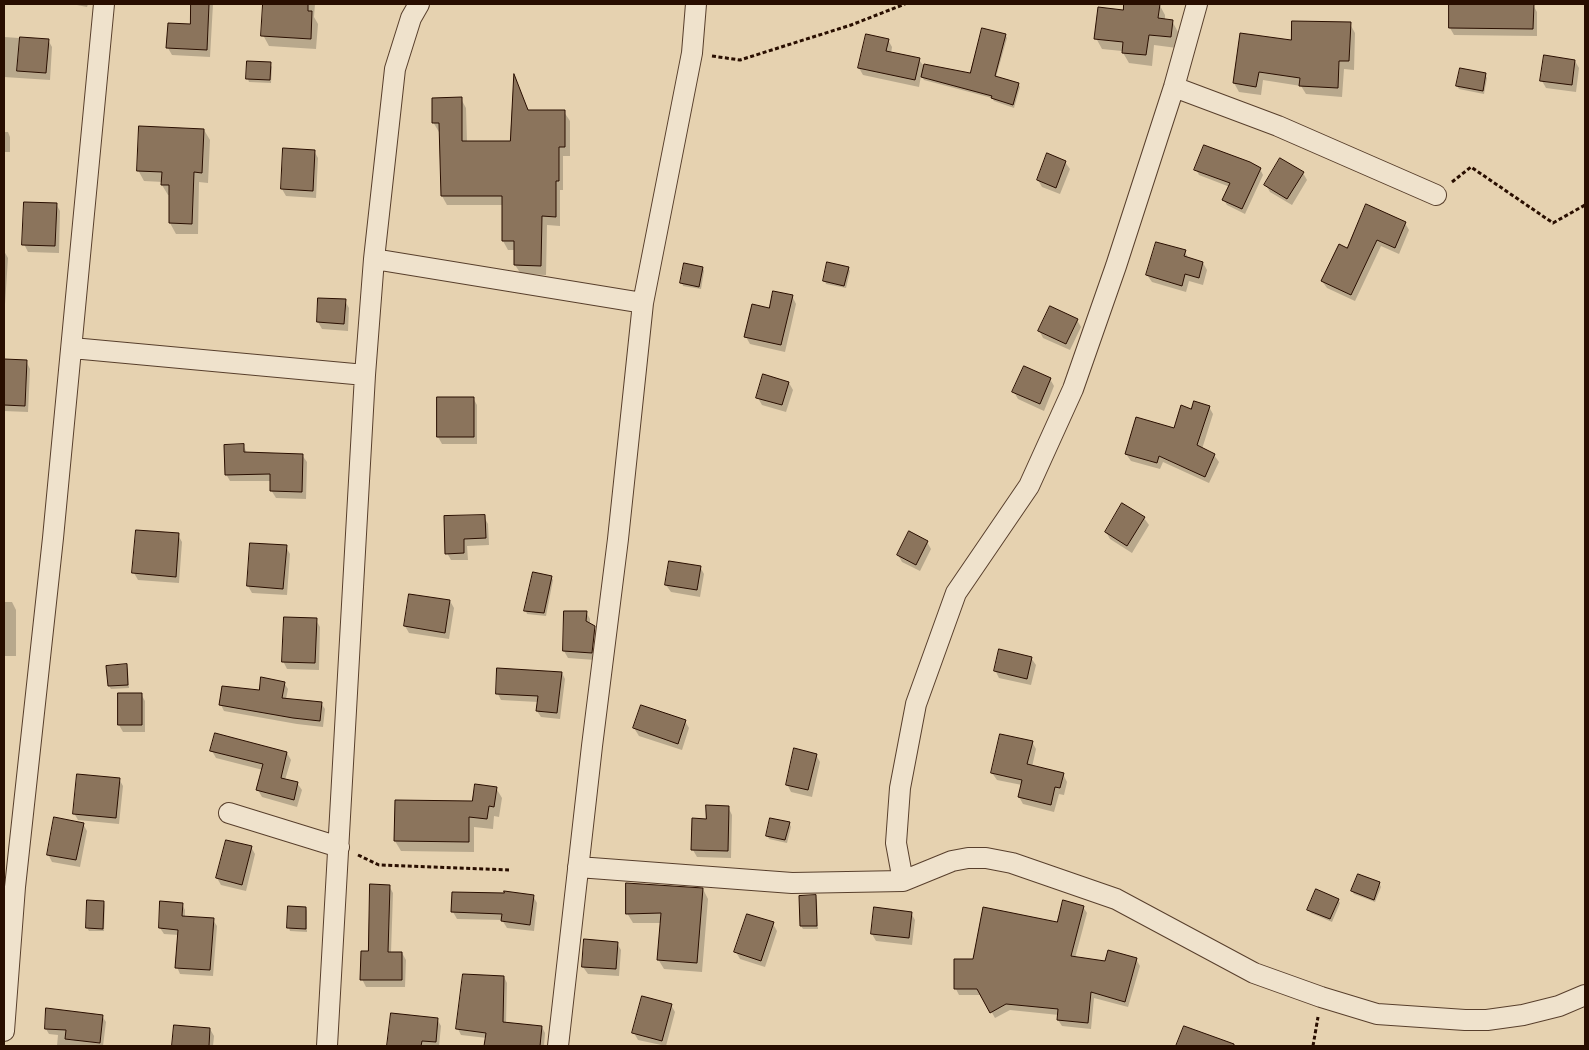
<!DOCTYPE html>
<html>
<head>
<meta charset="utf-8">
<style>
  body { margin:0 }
  #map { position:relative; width:1589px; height:1050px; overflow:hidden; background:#e6d2b0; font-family:"Libre Caslon Text",serif }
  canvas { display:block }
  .frame { position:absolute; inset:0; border:5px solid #290e00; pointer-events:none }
</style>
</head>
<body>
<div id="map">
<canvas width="1589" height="1050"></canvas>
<div class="frame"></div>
</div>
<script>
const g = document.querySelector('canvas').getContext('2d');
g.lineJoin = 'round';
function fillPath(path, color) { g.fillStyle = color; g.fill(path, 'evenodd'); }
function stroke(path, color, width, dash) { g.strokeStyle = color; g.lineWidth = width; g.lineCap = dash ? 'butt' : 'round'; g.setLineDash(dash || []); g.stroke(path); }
const shadow = new Path2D(`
  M 72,4 L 88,4 L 87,7 Z
  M 193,4 L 213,4 L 210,57 L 172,55 L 168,48 L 192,25 Z
  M 278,4 L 315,4 L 314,17 L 318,24 L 316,49 L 269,46 L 263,35 Z
  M 1125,4 L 1159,4 L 1165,15 L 1165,20 L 1172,21 L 1178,32 L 1177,48 L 1154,45 L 1152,66 L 1129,63 L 1122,51 L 1102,49 L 1096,38 L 1124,11 Z
  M 1451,4 L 1533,5 L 1537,12 L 1537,36 L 1454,35 L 1450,28 Z
  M 1350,24 L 1355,33 L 1354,70 L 1344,69 L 1342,97 L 1306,94 L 1301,86 L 1263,80 L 1261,95 L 1239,92 L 1234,83 L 1292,42 Z
  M 1005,35 L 1007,38 L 996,77 L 1018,84 L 1020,87 L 1014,108 L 994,101 L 992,98 L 924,80 L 921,76 L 919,87 L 863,75 L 859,68 L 888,40 L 892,47 L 891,54 L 919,60 L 923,65 L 971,74 Z
  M 4,37 L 48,40 L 52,47 L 50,80 L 4,77 Z
  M 1575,61 L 1579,68 L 1576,92 L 1546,88 L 1542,81 Z
  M 270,64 L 272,67 L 271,83 L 249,82 L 248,79 Z
  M 1485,75 L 1487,78 L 1484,94 L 1459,89 L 1457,86 Z
  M 515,78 L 529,112 L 564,112 L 570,121 L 570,156 L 563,156 L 563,190 L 560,190 L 560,226 L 547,225 L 546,275 L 521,274 L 515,265 L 515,250 L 508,250 L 503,241 L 503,205 L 447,205 L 442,196 L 441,132 L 439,132 L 433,122 L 461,99 L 466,108 L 467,142 L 511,142 Z
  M 204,130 L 210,140 L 208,183 L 199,182 L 198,234 L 176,234 L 170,223 L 171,195 L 168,195 L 162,185 L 163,182 L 144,181 L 138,170 Z
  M 4,132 L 8,132 L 10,137 L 10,152 L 4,152 Z
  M 314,151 L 318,158 L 316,198 L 286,196 L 282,189 Z
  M 1065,162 L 1070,169 L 1060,194 L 1042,187 L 1038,180 Z
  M 1196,169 L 1260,169 L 1263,175 L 1245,214 L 1227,205 L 1224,200 L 1230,187 L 1199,175 Z
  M 1303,173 L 1307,180 L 1292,205 L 1270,192 L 1266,185 Z
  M 56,204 L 60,211 L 59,253 L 28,252 L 24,244 Z
  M 1405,223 L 1409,230 L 1399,254 L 1381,246 L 1355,301 L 1327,288 L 1322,281 L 1347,249 Z
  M 4,251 L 8,258 L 5,304 L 4,304 Z
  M 1185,252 L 1189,259 L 1203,263 L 1207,270 L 1203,285 L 1189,281 L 1186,292 L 1152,282 L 1147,275 Z
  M 703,268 L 704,271 L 701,289 L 683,286 L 682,283 Z
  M 848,268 L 850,271 L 846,288 L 826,284 L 825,281 Z
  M 792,296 L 796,304 L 785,352 L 750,344 L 746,337 L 770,309 Z
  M 319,299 L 345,301 L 349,308 L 348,331 L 322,329 L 318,322 Z
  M 1077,320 L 1081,327 L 1070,350 L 1043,338 L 1039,330 Z
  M 4,360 L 26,361 L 30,369 L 28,412 L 4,411 Z
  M 1050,379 L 1054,386 L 1044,411 L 1018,399 L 1014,392 Z
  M 789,383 L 793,390 L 786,412 L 762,405 L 758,398 Z
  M 473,398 L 477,405 L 477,444 L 442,444 L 438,437 Z
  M 1209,407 L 1213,414 L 1202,449 L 1214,455 L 1219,462 L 1209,483 L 1163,462 L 1160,469 L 1131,461 L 1126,454 L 1175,429 L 1192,410 Z
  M 243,445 L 247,453 L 302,455 L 307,462 L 306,499 L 276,498 L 271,490 L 272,481 L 230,481 L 226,474 Z
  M 484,517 L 488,524 L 489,545 L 467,546 L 468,560 L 451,560 L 447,553 Z
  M 1144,518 L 1149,525 L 1132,553 L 1110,539 L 1106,532 Z
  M 178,535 L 182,542 L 179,583 L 138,580 L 134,573 Z
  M 927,542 L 931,549 L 920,571 L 902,562 L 898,555 Z
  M 286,547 L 290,554 L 287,595 L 252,593 L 248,586 Z
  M 700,567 L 704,574 L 700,597 L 671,592 L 666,585 Z
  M 551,577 L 553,580 L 546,616 L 527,614 L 526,611 Z
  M 450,601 L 454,608 L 449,639 L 409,633 L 405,626 Z
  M 4,602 L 12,602 L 16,610 L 16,656 L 4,656 Z
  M 565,612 L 586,612 L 590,619 L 590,624 L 594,627 L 598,634 L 595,660 L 568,658 L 564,651 Z
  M 316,620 L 320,627 L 319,670 L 287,669 L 283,661 Z
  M 1031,658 L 1036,665 L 1031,685 L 999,678 L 995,670 Z
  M 126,666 L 128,669 L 129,688 L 111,689 L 109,686 Z
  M 562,673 L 565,679 L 560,719 L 541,717 L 537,711 L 538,702 L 501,700 L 498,694 Z
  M 284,683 L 288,689 L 286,699 L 321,703 L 325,709 L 323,727 L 297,724 L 224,711 L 221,705 Z
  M 141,694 L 145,701 L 145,732 L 123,732 L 119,725 Z
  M 685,721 L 689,728 L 682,750 L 639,736 L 634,728 Z
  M 1032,742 L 1036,749 L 1032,767 L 1063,774 L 1067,782 L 1064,795 L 1059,794 L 1054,812 L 1023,804 L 1019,797 L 1022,785 L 997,780 L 992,773 Z
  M 212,751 L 287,753 L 291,760 L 285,780 L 297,783 L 302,790 L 297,807 L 262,797 L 258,790 L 263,770 L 216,758 Z
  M 816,755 L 820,762 L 812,797 L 791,792 L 787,784 Z
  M 119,779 L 123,786 L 119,824 L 78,820 L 74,813 Z
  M 496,788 L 502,798 L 499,817 L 494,816 L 493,829 L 474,827 L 474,852 L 401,851 L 395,841 L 473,802 Z
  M 728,807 L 732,815 L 731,858 L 697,857 L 693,850 L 707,820 Z
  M 789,823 L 791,827 L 787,843 L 769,839 L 767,835 Z
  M 83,824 L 87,831 L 80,867 L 52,862 L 48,854 Z
  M 251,847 L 255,854 L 246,891 L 221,885 L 217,878 Z
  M 1379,883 L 1381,887 L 1375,902 L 1354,894 L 1352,891 Z
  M 389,886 L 393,893 L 391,953 L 402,953 L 406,960 L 405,987 L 366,987 L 362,979 Z
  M 703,889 L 708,899 L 702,972 L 664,969 L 658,959 L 662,923 L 633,923 L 627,913 Z
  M 533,896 L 537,903 L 534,931 L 507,928 L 502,920 L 457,919 L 453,912 Z
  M 815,897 L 817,900 L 818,929 L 803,929 L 801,926 Z
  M 1338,900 L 1340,903 L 1332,922 L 1311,913 L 1309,910 Z
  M 104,902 L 105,906 L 104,931 L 89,931 L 87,928 Z
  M 182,904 L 185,910 L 185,918 L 213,920 L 217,926 L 213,976 L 180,974 L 177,967 L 179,935 L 164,934 L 160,928 Z
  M 1083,907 L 1087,913 L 1075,958 L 1106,963 L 1136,959 L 1140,966 L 1128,1007 L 1094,998 L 1091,1029 L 1062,1026 L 1058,1020 L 1059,1015 L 1010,1010 L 995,1018 L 982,995 L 959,995 L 956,989 L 974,960 L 1058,923 Z
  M 306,908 L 307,911 L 307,932 L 290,931 L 289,928 Z
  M 911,913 L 915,920 L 912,945 L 876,941 L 872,934 Z
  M 773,924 L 777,931 L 765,967 L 740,959 L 736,952 Z
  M 617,943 L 621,950 L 619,976 L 588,974 L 583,967 Z
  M 504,977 L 507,983 L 506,1023 L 542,1027 L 545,1033 L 544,1046 L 486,1046 L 487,1038 L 461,1035 L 458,1029 Z
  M 671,1005 L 675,1012 L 666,1046 L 638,1040 L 634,1033 Z
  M 392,1015 L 437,1019 L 441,1026 L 439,1046 L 389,1046 Z
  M 102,1016 L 106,1022 L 103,1046 L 57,1046 L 58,1035 L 49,1034 L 46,1029 Z
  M 175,1026 L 210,1029 L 214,1036 L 213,1046 L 174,1046 Z`);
const building = new Path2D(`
  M 191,4 L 209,4 L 207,50 L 166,48 L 168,23 L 190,24 Z
  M 263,4 L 308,4 L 308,11 L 312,11 L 311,39 L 261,36 Z
  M 1124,4 L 1160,4 L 1158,18 L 1173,20 L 1171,37 L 1149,35 L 1146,55 L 1122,53 L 1123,42 L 1094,39 L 1098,7 L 1123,10 Z
  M 1449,4 L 1534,4 L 1533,29 L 1449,28 Z
  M 1292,21 L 1351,22 L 1349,61 L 1339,61 L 1338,88 L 1299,86 L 1300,78 L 1259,72 L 1256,87 L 1233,83 L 1240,33 L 1291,40 Z
  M 982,28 L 1006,34 L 995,76 L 1019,83 L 1013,105 L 991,98 L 992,96 L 921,77 L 924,64 L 970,73 Z
  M 866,34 L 889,39 L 886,51 L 920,58 L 915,80 L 858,68 Z
  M 20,37 L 49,39 L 46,73 L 17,71 Z
  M 1544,55 L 1575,60 L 1572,85 L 1540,81 Z
  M 247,61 L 271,62 L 270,80 L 246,79 Z
  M 1460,68 L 1486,73 L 1483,91 L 1456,86 Z
  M 514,74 L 528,110 L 565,110 L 565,147 L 559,147 L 559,181 L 556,181 L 556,217 L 542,216 L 541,266 L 514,265 L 514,241 L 502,241 L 502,196 L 441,196 L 439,123 L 432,123 L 432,98 L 462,97 L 462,141 L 510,141 Z
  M 139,126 L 204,129 L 202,173 L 194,172 L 192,224 L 169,223 L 169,185 L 161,185 L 162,172 L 137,171 Z
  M 1204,145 L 1250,162 L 1261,168 L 1242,209 L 1222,200 L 1230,183 L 1194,170 Z
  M 283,148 L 315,150 L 313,191 L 281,189 Z
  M 1047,153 L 1066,161 L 1056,188 L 1037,180 Z
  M 1280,158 L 1304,172 L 1287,199 L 1264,185 Z
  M 24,202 L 57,203 L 55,246 L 22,245 Z
  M 1366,204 L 1406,222 L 1395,248 L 1377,240 L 1351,295 L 1321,281 L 1339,244 L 1347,248 Z
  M 1156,242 L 1186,250 L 1184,256 L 1203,262 L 1199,278 L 1185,274 L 1182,286 L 1146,275 Z
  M 827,262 L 849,267 L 844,286 L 823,281 Z
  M 684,263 L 703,267 L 699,287 L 680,283 Z
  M 773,291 L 793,295 L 781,345 L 744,337 L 752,304 L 769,308 Z
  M 318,298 L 346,299 L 344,324 L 317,322 Z
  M 1050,306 L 1078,319 L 1066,344 L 1038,331 Z
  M 4,359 L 27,360 L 25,406 L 4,405 Z
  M 1024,366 L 1051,378 L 1040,404 L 1012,392 Z
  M 763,374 L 789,382 L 782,405 L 756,398 Z
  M 437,397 L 474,397 L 474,437 L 437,437 Z
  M 1194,401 L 1210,406 L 1197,445 L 1215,454 L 1205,477 L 1159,456 L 1157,463 L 1125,454 L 1136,417 L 1174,428 L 1181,405 L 1191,409 Z
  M 244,444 L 244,452 L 303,454 L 302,492 L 270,491 L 270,474 L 225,475 L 224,445 Z
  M 1122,503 L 1145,517 L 1127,546 L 1105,532 Z
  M 485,515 L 486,538 L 464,539 L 464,553 L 445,554 L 444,516 Z
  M 136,530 L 179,533 L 176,577 L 132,573 Z
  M 909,531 L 928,541 L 916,565 L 897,555 Z
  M 250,543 L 287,545 L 283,589 L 247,586 Z
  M 669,561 L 701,566 L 697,590 L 665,585 Z
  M 533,572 L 552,576 L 544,613 L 524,611 Z
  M 409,594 L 450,600 L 445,633 L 404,626 Z
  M 564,611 L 587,611 L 586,621 L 595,626 L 592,653 L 563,651 Z
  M 284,617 L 317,618 L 315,663 L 282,662 Z
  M 999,649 L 1032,657 L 1027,679 L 994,671 Z
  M 127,664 L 128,685 L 108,686 L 106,666 Z
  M 497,668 L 562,672 L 557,713 L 536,711 L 538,696 L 496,694 Z
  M 261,677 L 285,682 L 282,698 L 322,702 L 320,721 L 293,718 L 219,705 L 222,686 L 259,690 Z
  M 118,693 L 142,693 L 142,725 L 118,725 Z
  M 641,705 L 686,720 L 678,744 L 633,728 Z
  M 215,733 L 287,752 L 281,778 L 298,782 L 294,800 L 256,790 L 263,764 L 210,751 Z
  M 1000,734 L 1033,741 L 1027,764 L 1064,773 L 1060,788 L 1055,787 L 1051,805 L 1018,797 L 1022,780 L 991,773 Z
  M 794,748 L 817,754 L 808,790 L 786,785 Z
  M 77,774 L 120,778 L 116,818 L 73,814 Z
  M 475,784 L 497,787 L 494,807 L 489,806 L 487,819 L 469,817 L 469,842 L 394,841 L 395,800 L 472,801 Z
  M 706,805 L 729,806 L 728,851 L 691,850 L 692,818 L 706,819 Z
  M 54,817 L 84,823 L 76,860 L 47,855 Z
  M 770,818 L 790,822 L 785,840 L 766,836 Z
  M 226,840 L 252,846 L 242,885 L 216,878 Z
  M 1358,874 L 1380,882 L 1374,900 L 1351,891 Z
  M 626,883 L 703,888 L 697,963 L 657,960 L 661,913 L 626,914 Z
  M 370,884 L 390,885 L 388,952 L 402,952 L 402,980 L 360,980 L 361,951 L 368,951 Z
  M 1316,889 L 1339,899 L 1330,919 L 1307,910 Z
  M 504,891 L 534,895 L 530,925 L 501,921 L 502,914 L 451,912 L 452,892 L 504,893 Z
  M 816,895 L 817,926 L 800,926 L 799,896 Z
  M 87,900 L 104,901 L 103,929 L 86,928 Z
  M 1063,900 L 1084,906 L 1071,956 L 1105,961 L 1108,950 L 1137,958 L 1125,1002 L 1091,992 L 1088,1023 L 1057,1020 L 1058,1009 L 1006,1004 L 990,1013 L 977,989 L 954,989 L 954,959 L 973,959 L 983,907 L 1057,922 Z
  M 160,901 L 183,903 L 182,916 L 214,918 L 210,970 L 175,968 L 178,930 L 159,928 Z
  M 288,906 L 306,907 L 306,929 L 287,928 Z
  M 874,907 L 912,912 L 909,938 L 871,934 Z
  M 747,914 L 774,922 L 761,961 L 734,952 Z
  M 584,939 L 618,942 L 616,969 L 582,967 Z
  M 463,974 L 504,976 L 503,1022 L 542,1026 L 540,1046 L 484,1046 L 486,1033 L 456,1029 Z
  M 642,996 L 672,1004 L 662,1041 L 632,1033 Z
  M 46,1008 L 103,1015 L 100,1043 L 65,1039 L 66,1030 L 45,1029 Z
  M 391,1013 L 438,1018 L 436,1042 L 422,1041 L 421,1046 L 387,1046 Z
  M 174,1025 L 210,1028 L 209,1046 L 172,1046 Z
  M 1184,1026 L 1234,1044 L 1234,1046 L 1176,1046 Z`);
const path = new Path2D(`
  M 712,56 L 740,60 L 851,25 L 905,4
  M 1452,182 L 1471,167 L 1553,223 L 1585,205
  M 358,855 L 379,865 L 509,870
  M 1313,1046 L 1318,1017`);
const minor = new Path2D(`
  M 1174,87 L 1278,126 L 1436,195
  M 374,259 L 643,303
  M 72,348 L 365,375
  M 229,813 L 339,847
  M 578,867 L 792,883 L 903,881 L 952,861 L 968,858 L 986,858 L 1012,863 L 1116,899 L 1254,973 L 1321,997 L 1377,1014 L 1465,1020 L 1487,1020 L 1523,1015 L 1559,1006 L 1585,995
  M 903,881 L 896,843 L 900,788 L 916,704 L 956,593 L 1029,486 L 1073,389 L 1116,266 L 1174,87 L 1197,4
  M 4,1031 L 15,887 L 53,538 L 104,4
  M 327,1046 L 365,375 L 374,259 L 395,69 L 411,18 L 419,4
  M 558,1046 L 592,746 L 618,539 L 643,303 L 692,53 L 696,4`);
fillPath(shadow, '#0003');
fillPath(building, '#8b745c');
stroke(building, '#290e00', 1);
stroke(minor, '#583f2c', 22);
stroke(path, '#290e00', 3, [4, 2.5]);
stroke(minor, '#efe2cc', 20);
</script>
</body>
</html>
